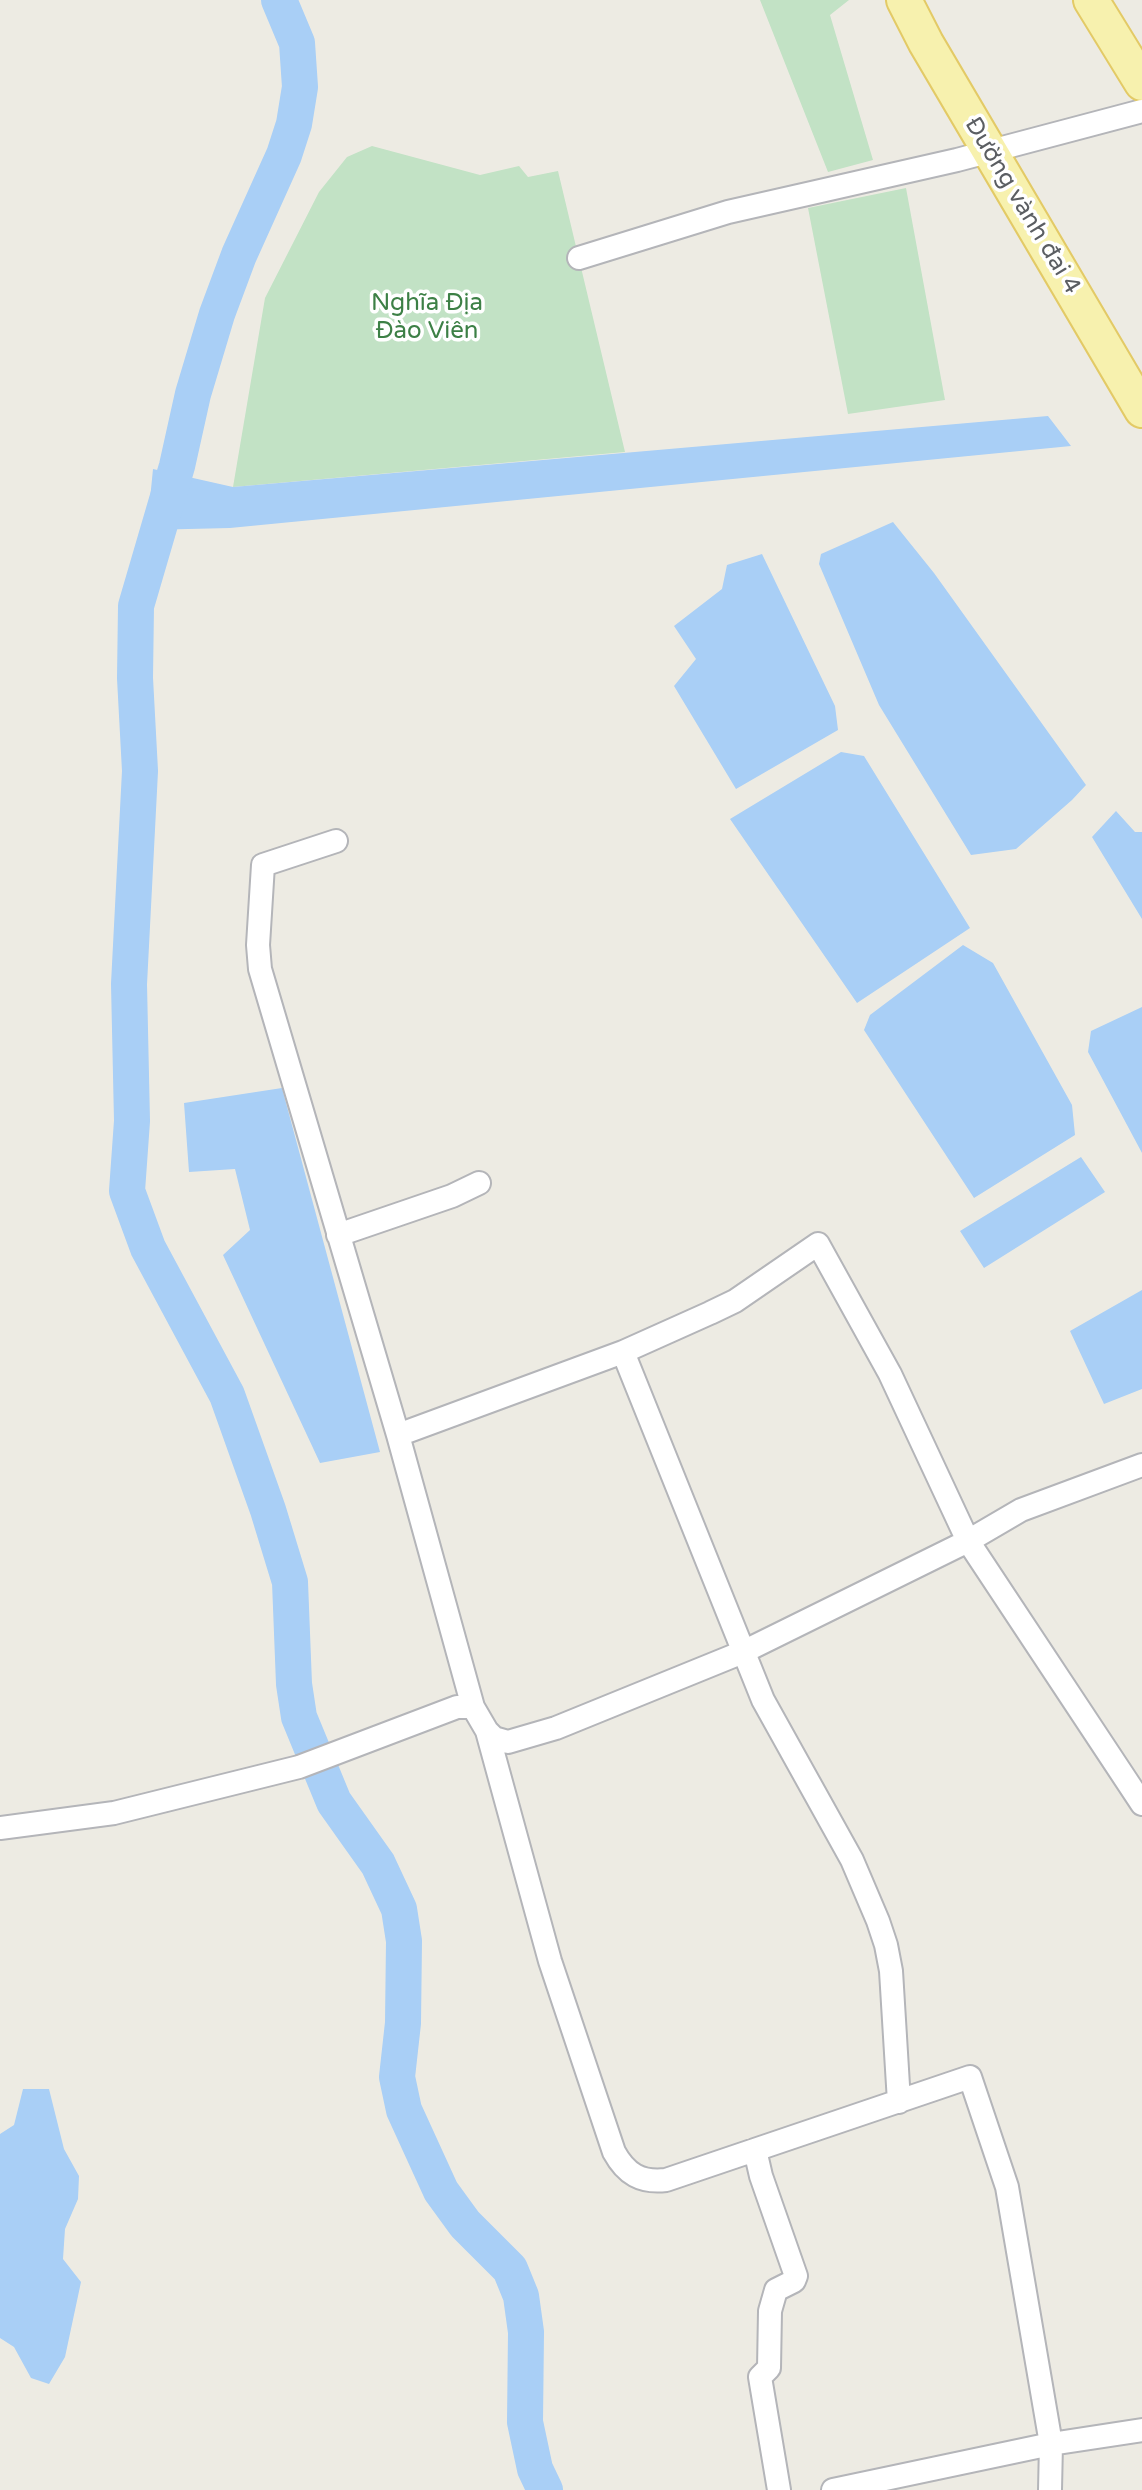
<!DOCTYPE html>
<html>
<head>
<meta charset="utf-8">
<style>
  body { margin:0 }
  canvas { display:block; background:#edebe3 }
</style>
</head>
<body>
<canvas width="1142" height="2490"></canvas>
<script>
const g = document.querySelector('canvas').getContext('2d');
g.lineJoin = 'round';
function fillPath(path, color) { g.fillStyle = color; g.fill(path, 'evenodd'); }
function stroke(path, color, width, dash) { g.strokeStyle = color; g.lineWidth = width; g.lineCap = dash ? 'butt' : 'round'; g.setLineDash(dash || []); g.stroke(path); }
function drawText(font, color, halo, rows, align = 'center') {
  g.font = font + ' "Varela Round",sans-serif'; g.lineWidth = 7; g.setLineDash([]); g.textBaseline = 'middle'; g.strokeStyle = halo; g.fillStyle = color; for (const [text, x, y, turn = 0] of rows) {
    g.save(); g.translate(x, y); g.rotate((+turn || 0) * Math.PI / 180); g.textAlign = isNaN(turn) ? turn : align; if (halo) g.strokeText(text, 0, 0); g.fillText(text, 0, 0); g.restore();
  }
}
const green = new Path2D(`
  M 760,0 L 849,0 L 830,15 L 873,160 L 828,172 Z
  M 372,146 L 480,175 L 519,166 L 528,177 L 558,171 L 625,452 L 233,487 L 265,298 L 319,192 L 347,157 Z
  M 906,188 L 945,400 L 848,414 L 808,208 Z`);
const water = new Path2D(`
  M 1048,416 L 1071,446 L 230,528 L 147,530 L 153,469 L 233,487 Z
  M 893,522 L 934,573 L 1086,785 L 1072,800 L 1016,849 L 971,855 L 879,705 L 819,564 L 821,554 Z
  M 762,554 L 835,706 L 838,730 L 736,789 L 674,686 L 696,659 L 674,626 L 722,589 L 727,565 Z
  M 841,752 L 864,756 L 970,928 L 857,1003 L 730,819 Z
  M 1116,811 L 1135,832 L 1142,832 L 1142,919 L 1092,837 Z
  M 963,945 L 993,963 L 1072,1105 L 1075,1135 L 974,1198 L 864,1030 L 870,1015 Z
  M 1142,1007 L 1142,1153 L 1088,1052 L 1091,1031 Z
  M 282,1088 L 380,1452 L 320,1463 L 223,1255 L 250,1230 L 235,1169 L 189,1172 L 184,1103 Z
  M 1081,1157 L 1105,1192 L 984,1268 L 960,1231 Z
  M 1142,1290 L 1142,1389 L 1104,1404 L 1070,1331 Z
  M 23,2089 L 49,2089 L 64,2149 L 79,2176 L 78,2199 L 65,2229 L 63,2259 L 81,2282 L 65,2357 L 49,2384 L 31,2378 L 14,2347 L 0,2338 L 0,2134 L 14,2125 Z`);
const river = new Path2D(`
  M 279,0 L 297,43 L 300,87 L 294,124 L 284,155 L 239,255 L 217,314 L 193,394 L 177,466 L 136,606 L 135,678 L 140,771 L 129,984 L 132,1121 L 127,1191 L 148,1248 L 227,1395 L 268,1510 L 290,1582 L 294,1684 L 299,1717 L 334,1802 L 378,1864 L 399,1909 L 404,1941 L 403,2023 L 397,2077 L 404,2110 L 441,2191 L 465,2224 L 510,2269 L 521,2296 L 526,2332 L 525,2422 L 535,2469 L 545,2490`);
const street = new Path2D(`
  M 579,258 L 728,212 L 957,160 L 1142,111
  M 336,841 L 263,865 L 258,945 L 260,969 L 398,1435 L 473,1707
  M 338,1235 L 452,1196 L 479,1183
  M 623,1352 L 763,1700 L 852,1860 L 878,1921 L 886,1945 L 891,1971 L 899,2102
  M 398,1435 L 623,1352 L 710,1313 L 735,1301 L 818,1244 L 890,1374 L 968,1541 L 1142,1804
  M 487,1731 L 550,1961 L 614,2152 C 626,2174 641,2183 666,2180 L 970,2077 L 1007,2187 L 1051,2444 L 1050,2490
  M 0,1828 L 114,1813 L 299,1767 L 457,1707 L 473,1707 L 487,1731 L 494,1738 L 508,1742 L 556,1728 L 743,1652 L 968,1541 L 1021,1510 L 1142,1465
  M 755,2150 L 761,2176 L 796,2276 L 794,2281 L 776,2290 L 770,2311 L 769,2368 L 760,2377 L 779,2490
  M 833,2490 L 1051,2444 L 1142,2430`);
const primary = new Path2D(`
  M 904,0 L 926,43 L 1142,410
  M 1091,0 L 1142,83`);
const streetNames = [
  ["Đường vành đai 4",1022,206,59]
];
const parkNames = [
  ["Nghĩa Địa",427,304],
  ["Đào Viên",427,332]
];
fillPath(green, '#c2e2c5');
fillPath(water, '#a9cff6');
stroke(river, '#a9cff6', 36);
stroke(street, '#b4b5b9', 26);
stroke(primary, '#e3ca66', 38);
stroke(street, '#fff', 22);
stroke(primary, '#f7f1ae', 34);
drawText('24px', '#5b5e62', '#fff', streetNames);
drawText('24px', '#3d8046', '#fff', parkNames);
</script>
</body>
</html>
